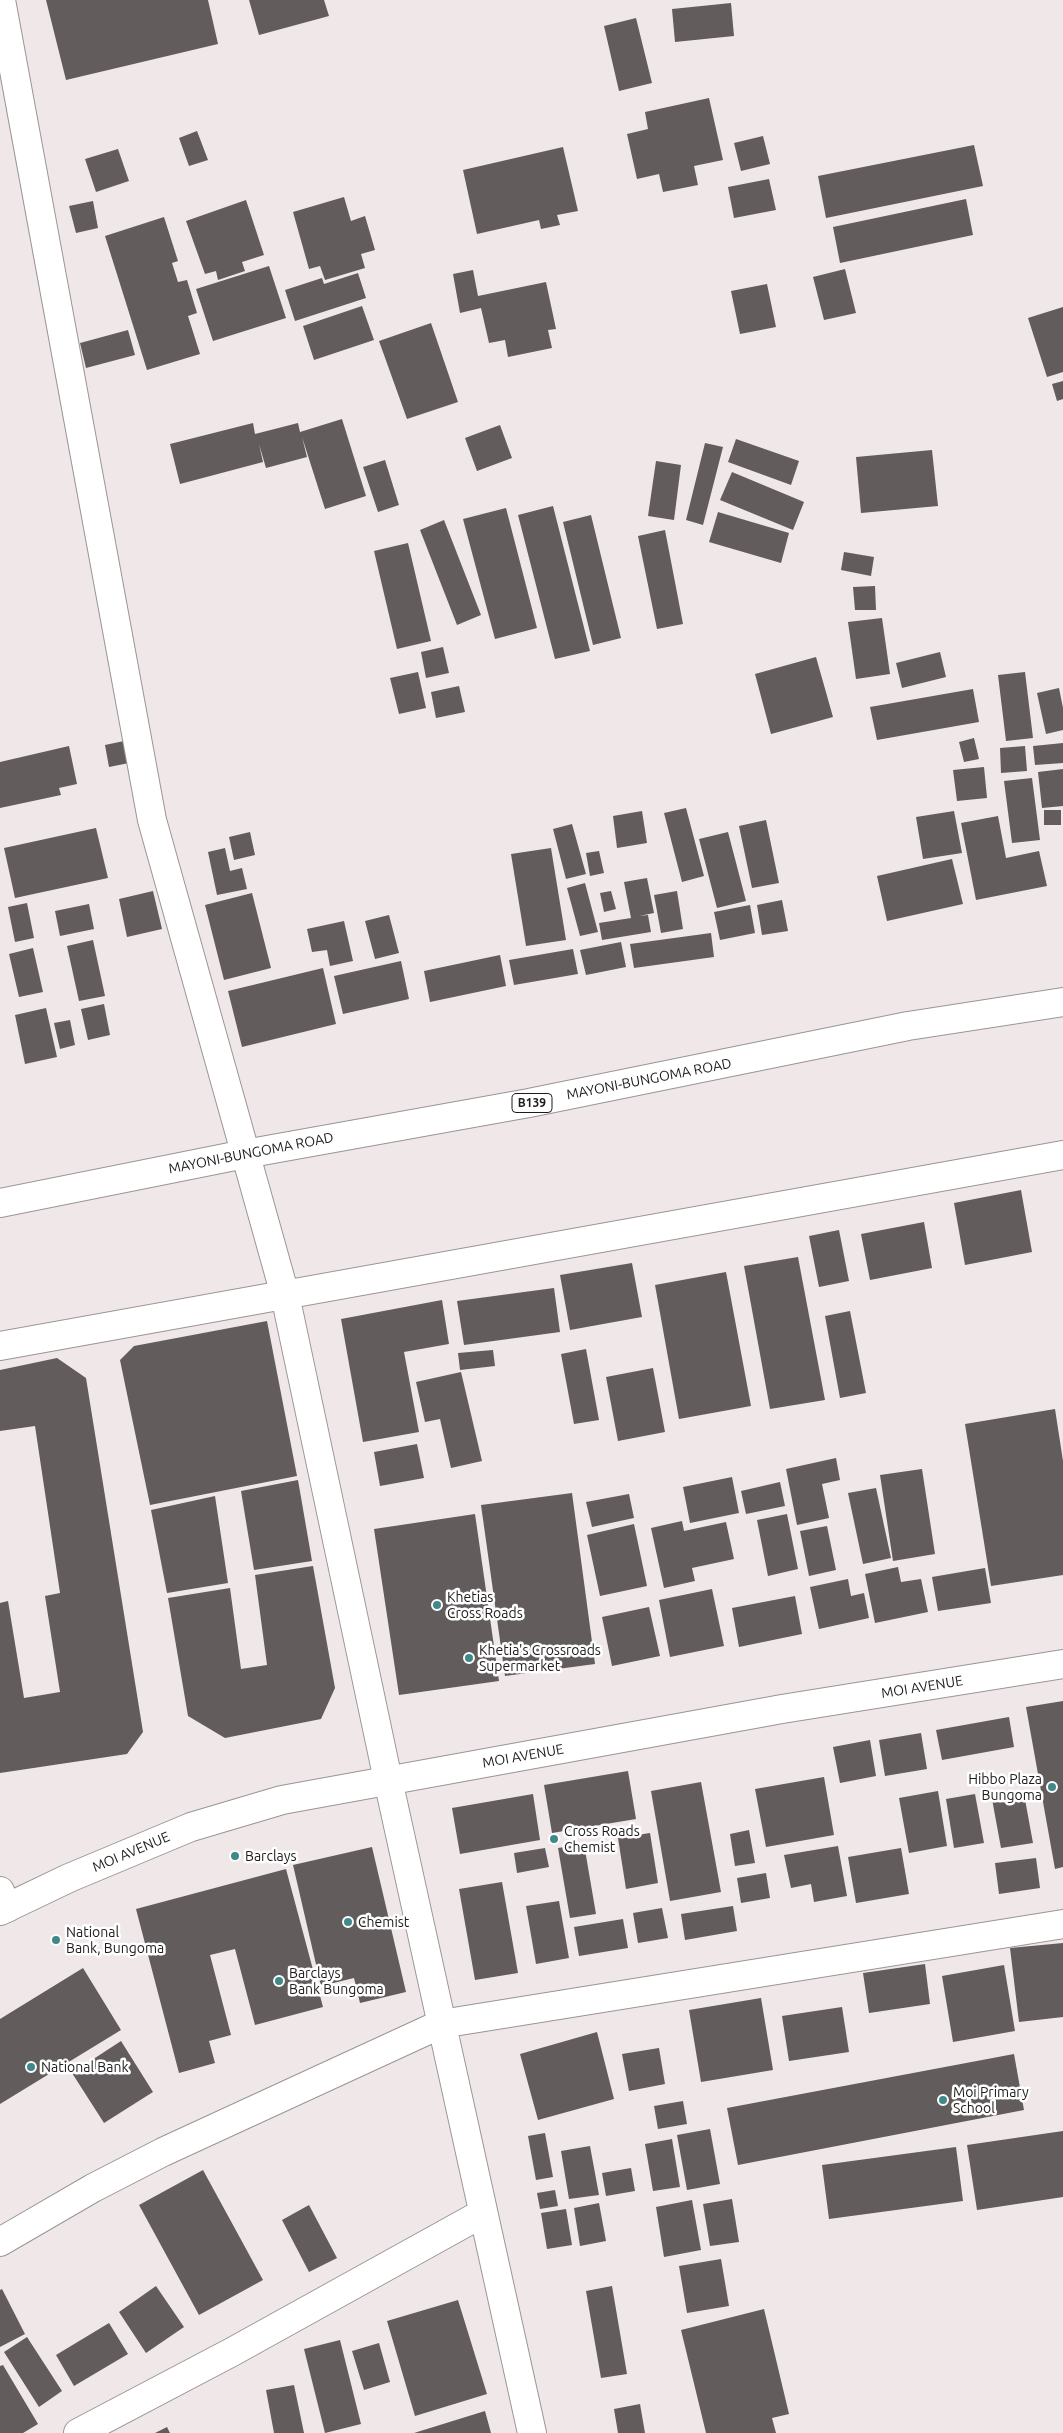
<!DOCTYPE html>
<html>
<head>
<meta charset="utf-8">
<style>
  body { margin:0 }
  canvas { display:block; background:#efe7e8 }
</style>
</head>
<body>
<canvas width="1063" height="2433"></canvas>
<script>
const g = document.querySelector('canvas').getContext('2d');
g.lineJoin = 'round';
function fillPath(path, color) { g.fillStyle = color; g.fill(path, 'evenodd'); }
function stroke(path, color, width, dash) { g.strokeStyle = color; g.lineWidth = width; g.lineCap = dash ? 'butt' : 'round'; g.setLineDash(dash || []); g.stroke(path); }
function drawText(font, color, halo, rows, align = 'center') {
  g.font = font + ' Ubuntu,sans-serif'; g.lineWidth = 5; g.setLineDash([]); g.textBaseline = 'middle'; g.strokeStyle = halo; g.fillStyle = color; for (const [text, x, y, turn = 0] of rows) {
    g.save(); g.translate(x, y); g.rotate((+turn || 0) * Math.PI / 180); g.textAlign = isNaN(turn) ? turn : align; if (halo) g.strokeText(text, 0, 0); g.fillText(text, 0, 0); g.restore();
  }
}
const building = new Path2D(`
  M 46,0 L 208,0 L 218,44 L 66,80 Z
  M 249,0 L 324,0 L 329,16 L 259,35 Z
  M 731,3 L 734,36 L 675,42 L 672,9 Z
  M 636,18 L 652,83 L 619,91 L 604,26 Z
  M 709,98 L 723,160 L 694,166 L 698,185 L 663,192 L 659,174 L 637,179 L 627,134 L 648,129 L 645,112 Z
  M 197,131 L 208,160 L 189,166 L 179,138 Z
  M 763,136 L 770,164 L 741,171 L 734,143 Z
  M 974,145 L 983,186 L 826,218 L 818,176 Z
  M 563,147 L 578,211 L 557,215 L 560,225 L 541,229 L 539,220 L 477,234 L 463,170 Z
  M 118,149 L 129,181 L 96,192 L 85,159 Z
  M 769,179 L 776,210 L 734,218 L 728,187 Z
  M 344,197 L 351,221 L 365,216 L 375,250 L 361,254 L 365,268 L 325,280 L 320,266 L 309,269 L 293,212 Z
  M 966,199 L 973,235 L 840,263 L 833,227 Z
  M 246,200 L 264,255 L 242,262 L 245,271 L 218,280 L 216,271 L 205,274 L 186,221 Z
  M 93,201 L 98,228 L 76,233 L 69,206 Z
  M 164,217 L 178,261 L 172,263 L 178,282 L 187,280 L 197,313 L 188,316 L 200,354 L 147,370 L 105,236 Z
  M 269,266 L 286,318 L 213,341 L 196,289 Z
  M 845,269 L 856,313 L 824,320 L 813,277 Z
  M 473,270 L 478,296 L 546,282 L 556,329 L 548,330 L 552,348 L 508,357 L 505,340 L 489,343 L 481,308 L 460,313 L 453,274 Z
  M 358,273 L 366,298 L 295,321 L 285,290 L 322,278 L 324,284 Z
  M 767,284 L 776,327 L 740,334 L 731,291 Z
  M 362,306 L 374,340 L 314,360 L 303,326 Z
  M 1063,307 L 1063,372 L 1047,377 L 1028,318 Z
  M 431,323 L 458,402 L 407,419 L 379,341 Z
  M 128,330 L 135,355 L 86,368 L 80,343 Z
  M 1063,381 L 1063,399 L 1057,401 L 1052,384 Z
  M 342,419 L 366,496 L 325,509 L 302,437 L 307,457 L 266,468 L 259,444 L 263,462 L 180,484 L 170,444 L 253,423 L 255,434 L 298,423 L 300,432 Z
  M 500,425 L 512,458 L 477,471 L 465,438 Z
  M 736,439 L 799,461 L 791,485 L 728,462 Z
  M 705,443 L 723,447 L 703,525 L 686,520 Z
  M 932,450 L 938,506 L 861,513 L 856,457 Z
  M 385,460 L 399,505 L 378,512 L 363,467 Z
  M 656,461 L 681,465 L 674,520 L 648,516 Z
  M 732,472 L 804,502 L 793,530 L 720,500 Z
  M 553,506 L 590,651 L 555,659 L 518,515 Z
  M 506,508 L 537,628 L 495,639 L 463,519 Z
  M 718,512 L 789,533 L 781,563 L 709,542 Z
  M 591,515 L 621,638 L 593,645 L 563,522 Z
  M 444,520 L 481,615 L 457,625 L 420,530 Z
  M 665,530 L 683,624 L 657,629 L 638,536 Z
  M 408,543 L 431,641 L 397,649 L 374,551 Z
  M 844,552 L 874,557 L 871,576 L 841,570 Z
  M 875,586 L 876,610 L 855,610 L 853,587 Z
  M 882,618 L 890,674 L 856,679 L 848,622 Z
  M 443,647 L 449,673 L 426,678 L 421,652 Z
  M 940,652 L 946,677 L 902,688 L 896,663 Z
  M 816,657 L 833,717 L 771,734 L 755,674 Z
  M 418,672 L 426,708 L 399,714 L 390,678 Z
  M 1025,672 L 1033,738 L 1006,741 L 998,675 Z
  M 459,686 L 465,712 L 436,718 L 431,692 Z
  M 1059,688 L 1063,708 L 1063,730 L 1046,734 L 1037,693 Z
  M 973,689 L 979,722 L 877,740 L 870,707 Z
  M 974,738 L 979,759 L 964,762 L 959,742 Z
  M 124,741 L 129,763 L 109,767 L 105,745 Z
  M 1063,743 L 1063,763 L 1035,765 L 1033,746 Z
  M 69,746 L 77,784 L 59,788 L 61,795 L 0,808 L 0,762 Z
  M 1025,746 L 1027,771 L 1001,773 L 1000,748 Z
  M 984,767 L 987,798 L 957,801 L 953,770 Z
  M 1063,769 L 1063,806 L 1042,808 L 1038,772 Z
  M 1032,778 L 1040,840 L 1012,843 L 1004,781 Z
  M 686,808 L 704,876 L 682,882 L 664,813 Z
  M 1044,810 L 1061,810 L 1061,825 L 1044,825 Z
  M 642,811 L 647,843 L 617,848 L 613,816 Z
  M 954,811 L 962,853 L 923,859 L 916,817 Z
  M 998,816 L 1006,858 L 1039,851 L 1047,886 L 976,900 L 961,823 Z
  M 766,820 L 779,883 L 752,888 L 739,826 Z
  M 572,824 L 586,874 L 566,879 L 553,829 Z
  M 96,828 L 108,878 L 15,898 L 4,848 Z
  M 250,832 L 255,855 L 234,860 L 229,837 Z
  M 728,832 L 746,901 L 717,908 L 699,839 Z
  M 225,848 L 230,871 L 242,868 L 247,889 L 217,895 L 208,852 Z
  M 551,848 L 566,940 L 526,946 L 511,854 Z
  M 599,851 L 604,873 L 590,876 L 586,853 Z
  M 952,859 L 963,904 L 887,921 L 877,876 Z
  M 647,878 L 654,913 L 639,916 L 648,915 L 651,932 L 602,940 L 599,923 L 631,918 L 624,882 Z
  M 585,883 L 598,932 L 580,936 L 567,888 Z
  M 153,891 L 162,929 L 127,937 L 119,899 Z
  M 611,891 L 616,909 L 604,912 L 600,893 Z
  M 677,891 L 683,929 L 661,933 L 654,895 Z
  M 252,893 L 271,968 L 224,980 L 205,905 Z
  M 782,900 L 788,931 L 762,935 L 757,905 Z
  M 27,903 L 34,938 L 15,942 L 8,907 Z
  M 89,904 L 94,929 L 60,936 L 55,911 Z
  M 750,905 L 755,933 L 720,940 L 714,912 Z
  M 389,915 L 399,953 L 375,959 L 365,921 Z
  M 344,921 L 353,961 L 330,966 L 327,950 L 312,952 L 307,929 Z
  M 711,933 L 714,957 L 634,968 L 630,944 Z
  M 93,940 L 105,996 L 79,1001 L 67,946 Z
  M 621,942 L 626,967 L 586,975 L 580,950 Z
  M 33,948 L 43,992 L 19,997 L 9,954 Z
  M 573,949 L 578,974 L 514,985 L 509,960 Z
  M 500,955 L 506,986 L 430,1002 L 424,971 Z
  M 401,961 L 409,999 L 343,1014 L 334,976 Z
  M 323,968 L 336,1024 L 242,1047 L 228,991 Z
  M 104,1004 L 110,1035 L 88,1040 L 81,1009 Z
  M 46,1008 L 57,1057 L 25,1064 L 15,1015 Z
  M 70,1020 L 75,1045 L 60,1049 L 54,1023 Z
  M 1021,1190 L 1032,1252 L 965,1265 L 954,1203 Z
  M 924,1222 L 932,1268 L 870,1280 L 861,1234 Z
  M 839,1230 L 849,1281 L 819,1287 L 809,1236 Z
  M 798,1257 L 825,1400 L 770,1409 L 744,1266 Z
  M 632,1263 L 642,1317 L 570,1330 L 560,1275 Z
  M 726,1272 L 751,1406 L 679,1419 L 655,1285 Z
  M 554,1288 L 560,1332 L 464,1345 L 457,1301 Z
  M 442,1300 L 449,1344 L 404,1352 L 419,1432 L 363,1442 L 341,1319 Z
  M 850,1311 L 866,1393 L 840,1398 L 825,1316 Z
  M 267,1321 L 297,1476 L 150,1505 L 120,1360 L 134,1346 Z
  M 586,1349 L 599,1420 L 574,1424 L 561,1354 Z
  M 493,1350 L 495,1366 L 460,1370 L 458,1353 Z
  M 57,1358 L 86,1378 L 143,1732 L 127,1754 L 0,1773 L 0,1603 L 8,1601 L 24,1698 L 60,1692 L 45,1596 L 60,1593 L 35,1426 L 0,1431 L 0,1370 Z
  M 653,1368 L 665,1432 L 618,1441 L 606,1377 Z
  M 461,1372 L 482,1461 L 451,1468 L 440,1419 L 425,1422 L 416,1382 Z
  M 1055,1409 L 1063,1461 L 1063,1575 L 991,1586 L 965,1424 Z
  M 417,1444 L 424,1478 L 380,1486 L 374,1452 Z
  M 836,1458 L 840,1480 L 822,1484 L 829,1518 L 797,1525 L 786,1469 Z
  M 922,1469 L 935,1554 L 893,1561 L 880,1475 Z
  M 732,1477 L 739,1513 L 690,1523 L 683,1487 Z
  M 298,1480 L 312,1561 L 254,1570 L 241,1491 Z
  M 780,1482 L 785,1506 L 746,1514 L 741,1491 Z
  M 876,1488 L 891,1558 L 863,1564 L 848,1493 Z
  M 572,1493 L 595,1664 L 505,1676 L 481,1505 Z
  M 629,1494 L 634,1518 L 592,1527 L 586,1502 Z
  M 215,1496 L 228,1583 L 167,1593 L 151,1510 Z
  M 475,1514 L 499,1681 L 399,1695 L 374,1529 Z
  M 787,1514 L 798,1569 L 768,1576 L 757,1520 Z
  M 682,1521 L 684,1531 L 726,1522 L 734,1559 L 692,1568 L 695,1581 L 664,1588 L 651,1528 Z
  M 634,1524 L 647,1586 L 600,1596 L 587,1535 Z
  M 827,1526 L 836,1570 L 809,1576 L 800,1531 Z
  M 313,1566 L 335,1688 L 321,1719 L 225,1738 L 188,1716 L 168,1598 L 230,1588 L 241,1669 L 267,1665 L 255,1575 Z
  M 898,1567 L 901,1582 L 921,1579 L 928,1612 L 875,1623 L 865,1574 Z
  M 985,1568 L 991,1603 L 938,1611 L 932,1577 Z
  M 848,1579 L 851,1596 L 864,1593 L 869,1618 L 819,1629 L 810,1587 Z
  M 712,1589 L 724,1646 L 670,1657 L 659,1600 Z
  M 795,1596 L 802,1634 L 739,1647 L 732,1608 Z
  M 649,1607 L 660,1656 L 612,1666 L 602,1617 Z
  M 1063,1701 L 1063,1867 L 1055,1869 L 1026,1707 Z
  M 1009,1717 L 1014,1747 L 942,1760 L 936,1730 Z
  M 921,1733 L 927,1769 L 885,1776 L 879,1740 Z
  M 870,1740 L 876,1776 L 840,1783 L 833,1747 Z
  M 628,1771 L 636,1819 L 552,1833 L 544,1785 Z
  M 824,1777 L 834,1835 L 766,1847 L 755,1789 Z
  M 701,1782 L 721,1892 L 670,1901 L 651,1791 Z
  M 938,1791 L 947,1846 L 909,1853 L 899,1798 Z
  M 533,1794 L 540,1840 L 460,1854 L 452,1808 Z
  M 975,1794 L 984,1843 L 954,1848 L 946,1799 Z
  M 1024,1794 L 1033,1843 L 1001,1848 L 992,1799 Z
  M 749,1830 L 755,1863 L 735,1866 L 730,1834 Z
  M 650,1833 L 658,1883 L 626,1889 L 618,1838 Z
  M 584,1844 L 596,1914 L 570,1918 L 558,1848 Z
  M 838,1846 L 847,1896 L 814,1902 L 811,1884 L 791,1888 L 784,1855 Z
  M 372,1847 L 406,1992 L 360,2003 L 354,1978 L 321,1986 L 293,1865 Z
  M 545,1848 L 549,1867 L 517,1873 L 514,1853 Z
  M 901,1848 L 909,1894 L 856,1903 L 848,1857 Z
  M 1036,1858 L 1040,1888 L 999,1894 L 995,1863 Z
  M 286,1869 L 323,2007 L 255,2025 L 235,1949 L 210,1955 L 231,2035 L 209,2041 L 215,2063 L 179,2073 L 136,1909 Z
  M 766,1873 L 770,1898 L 741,1903 L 737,1878 Z
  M 502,1882 L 518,1973 L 475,1980 L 459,1889 Z
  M 559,1901 L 569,1958 L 536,1964 L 526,1906 Z
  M 733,1906 L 737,1931 L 685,1940 L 681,1914 Z
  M 662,1908 L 668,1938 L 638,1943 L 633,1913 Z
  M 623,1919 L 628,1948 L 579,1956 L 574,1927 Z
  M 1063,1943 L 1063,2017 L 1019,2022 L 1010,1948 Z
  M 925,1964 L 930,2004 L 869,2013 L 863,1973 Z
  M 1004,1965 L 1015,2031 L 953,2042 L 942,1976 Z
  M 83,1968 L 121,2030 L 0,2104 L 0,2019 Z
  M 761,1998 L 773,2070 L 701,2082 L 689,2010 Z
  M 842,2007 L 849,2052 L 789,2061 L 782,2016 Z
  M 597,2032 L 614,2099 L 538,2120 L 520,2054 Z
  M 121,2041 L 153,2092 L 104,2123 L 72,2073 Z
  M 659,2048 L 665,2084 L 629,2091 L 622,2054 Z
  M 1014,2054 L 1024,2110 L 738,2165 L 727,2108 Z
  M 683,2101 L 687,2124 L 658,2129 L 654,2106 Z
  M 710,2129 L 720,2184 L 687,2190 L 677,2135 Z
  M 1063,2131 L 1063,2197 L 977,2210 L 967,2145 Z
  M 545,2133 L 553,2177 L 536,2180 L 528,2136 Z
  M 672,2139 L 680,2187 L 653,2191 L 645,2144 Z
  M 590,2146 L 599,2195 L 569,2199 L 561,2151 Z
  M 956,2147 L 963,2201 L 829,2219 L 822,2165 Z
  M 631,2168 L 635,2191 L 606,2196 L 602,2173 Z
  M 203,2170 L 263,2280 L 199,2315 L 139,2205 Z
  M 555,2190 L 558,2206 L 540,2209 L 537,2193 Z
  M 732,2199 L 739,2242 L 710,2246 L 703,2204 Z
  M 692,2200 L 701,2250 L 664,2257 L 656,2207 Z
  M 599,2203 L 606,2241 L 580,2246 L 574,2208 Z
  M 309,2205 L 337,2258 L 309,2272 L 282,2220 Z
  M 566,2209 L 572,2245 L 547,2249 L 541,2213 Z
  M 721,2259 L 729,2306 L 687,2313 L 679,2266 Z
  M 156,2286 L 184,2327 L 146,2353 L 119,2312 Z
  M 612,2286 L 627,2374 L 601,2378 L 586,2291 Z
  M 2,2289 L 25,2334 L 0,2347 L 0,2290 Z
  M 458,2300 L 487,2394 L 415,2416 L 387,2321 Z
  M 764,2309 L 789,2414 L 772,2418 L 776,2433 L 706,2433 L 681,2330 Z
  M 109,2323 L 128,2354 L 74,2386 L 56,2355 Z
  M 27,2337 L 62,2391 L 39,2407 L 4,2352 Z
  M 340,2340 L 361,2424 L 325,2433 L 304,2349 Z
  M 379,2343 L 390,2382 L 364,2390 L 352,2351 Z
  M 3,2365 L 38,2424 L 23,2433 L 0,2433 L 0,2366 Z
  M 294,2385 L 304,2433 L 274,2433 L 266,2390 Z
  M 640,2404 L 645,2433 L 618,2433 L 614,2409 Z
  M 485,2411 L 491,2433 L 414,2433 Z
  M 167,2427 L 170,2433 L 155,2433 Z`);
const street = new Path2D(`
  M 1,0 L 152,820 L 285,1295 L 388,1780 L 532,2433
  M 0,1346 L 1063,1155
  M 0,1891 L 7,1908
  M 0,2242 L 93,2188 L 163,2152 L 441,2024 L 1063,1924
  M 78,2433 L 232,2352 L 483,2213`);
const secondary = new Path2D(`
  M 0,1911 L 69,1878 L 191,1827 L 282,1800 L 782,1709 L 1063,1664`);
const primary = new Path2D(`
  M 0,1203 L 245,1154 L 529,1103 L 908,1026 L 1063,1002`);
const markers = [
  [437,1605,5,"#418989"],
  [469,1658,5,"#418989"],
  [1052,1787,5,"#418989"],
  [554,1839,5,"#418989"],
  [235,1856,5,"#418989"],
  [348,1922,5,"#418989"],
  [56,1940,5,"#418989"],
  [279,1981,5,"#418989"],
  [31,2067,5,"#418989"],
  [943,2100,5,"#418989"]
];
const shields = [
  [532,1103,40]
];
const shieldNames = [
  ["B139",532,1103]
];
const streetNames = [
  ["MAYONI-BUNGOMA ROAD",649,1079,-11],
  ["MAYONI-BUNGOMA ROAD",251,1153,-11],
  ["MOI AVENUE",922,1687,-9],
  ["MOI AVENUE",523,1756,-10],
  ["MOI AVENUE",131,1852,-23]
];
const poiNames = [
  ["Khetias",447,1597],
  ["Cross Roads",447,1613],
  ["Khetia's Crossroads",479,1650],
  ["Supermarket",479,1666],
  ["Hibbo Plaza",1042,1779,"right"],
  ["Bungoma",1042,1795,"right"],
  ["Cross Roads",564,1831],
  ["Chemist",564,1847],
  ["Barclays",245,1856],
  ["Chemist",358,1922],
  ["National",66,1932],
  ["Bank, Bungoma",66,1948],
  ["Barclays",289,1973],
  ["Bank Bungoma",289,1989],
  ["National Bank",41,2067],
  ["Moi Primary",953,2092],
  ["School",953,2108]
];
fillPath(building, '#625c5c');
stroke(street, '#9b9595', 30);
stroke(secondary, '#9b9595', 30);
stroke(primary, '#9b9595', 30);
stroke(street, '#fff', 28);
stroke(secondary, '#fff', 28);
stroke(primary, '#fff', 28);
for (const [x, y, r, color] of markers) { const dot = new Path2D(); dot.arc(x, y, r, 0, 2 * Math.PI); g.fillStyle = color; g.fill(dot); stroke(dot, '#fff', 2); }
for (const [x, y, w] of shields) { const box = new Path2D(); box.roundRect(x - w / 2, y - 9.5, w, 19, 4); g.fillStyle = '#fff'; g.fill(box); stroke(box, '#1d1b1b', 1); }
drawText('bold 12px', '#1d1b1b', null, shieldNames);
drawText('14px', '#1d1b1b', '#fff', streetNames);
drawText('14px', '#1d1b1b', '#fff', poiNames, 'left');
</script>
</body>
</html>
